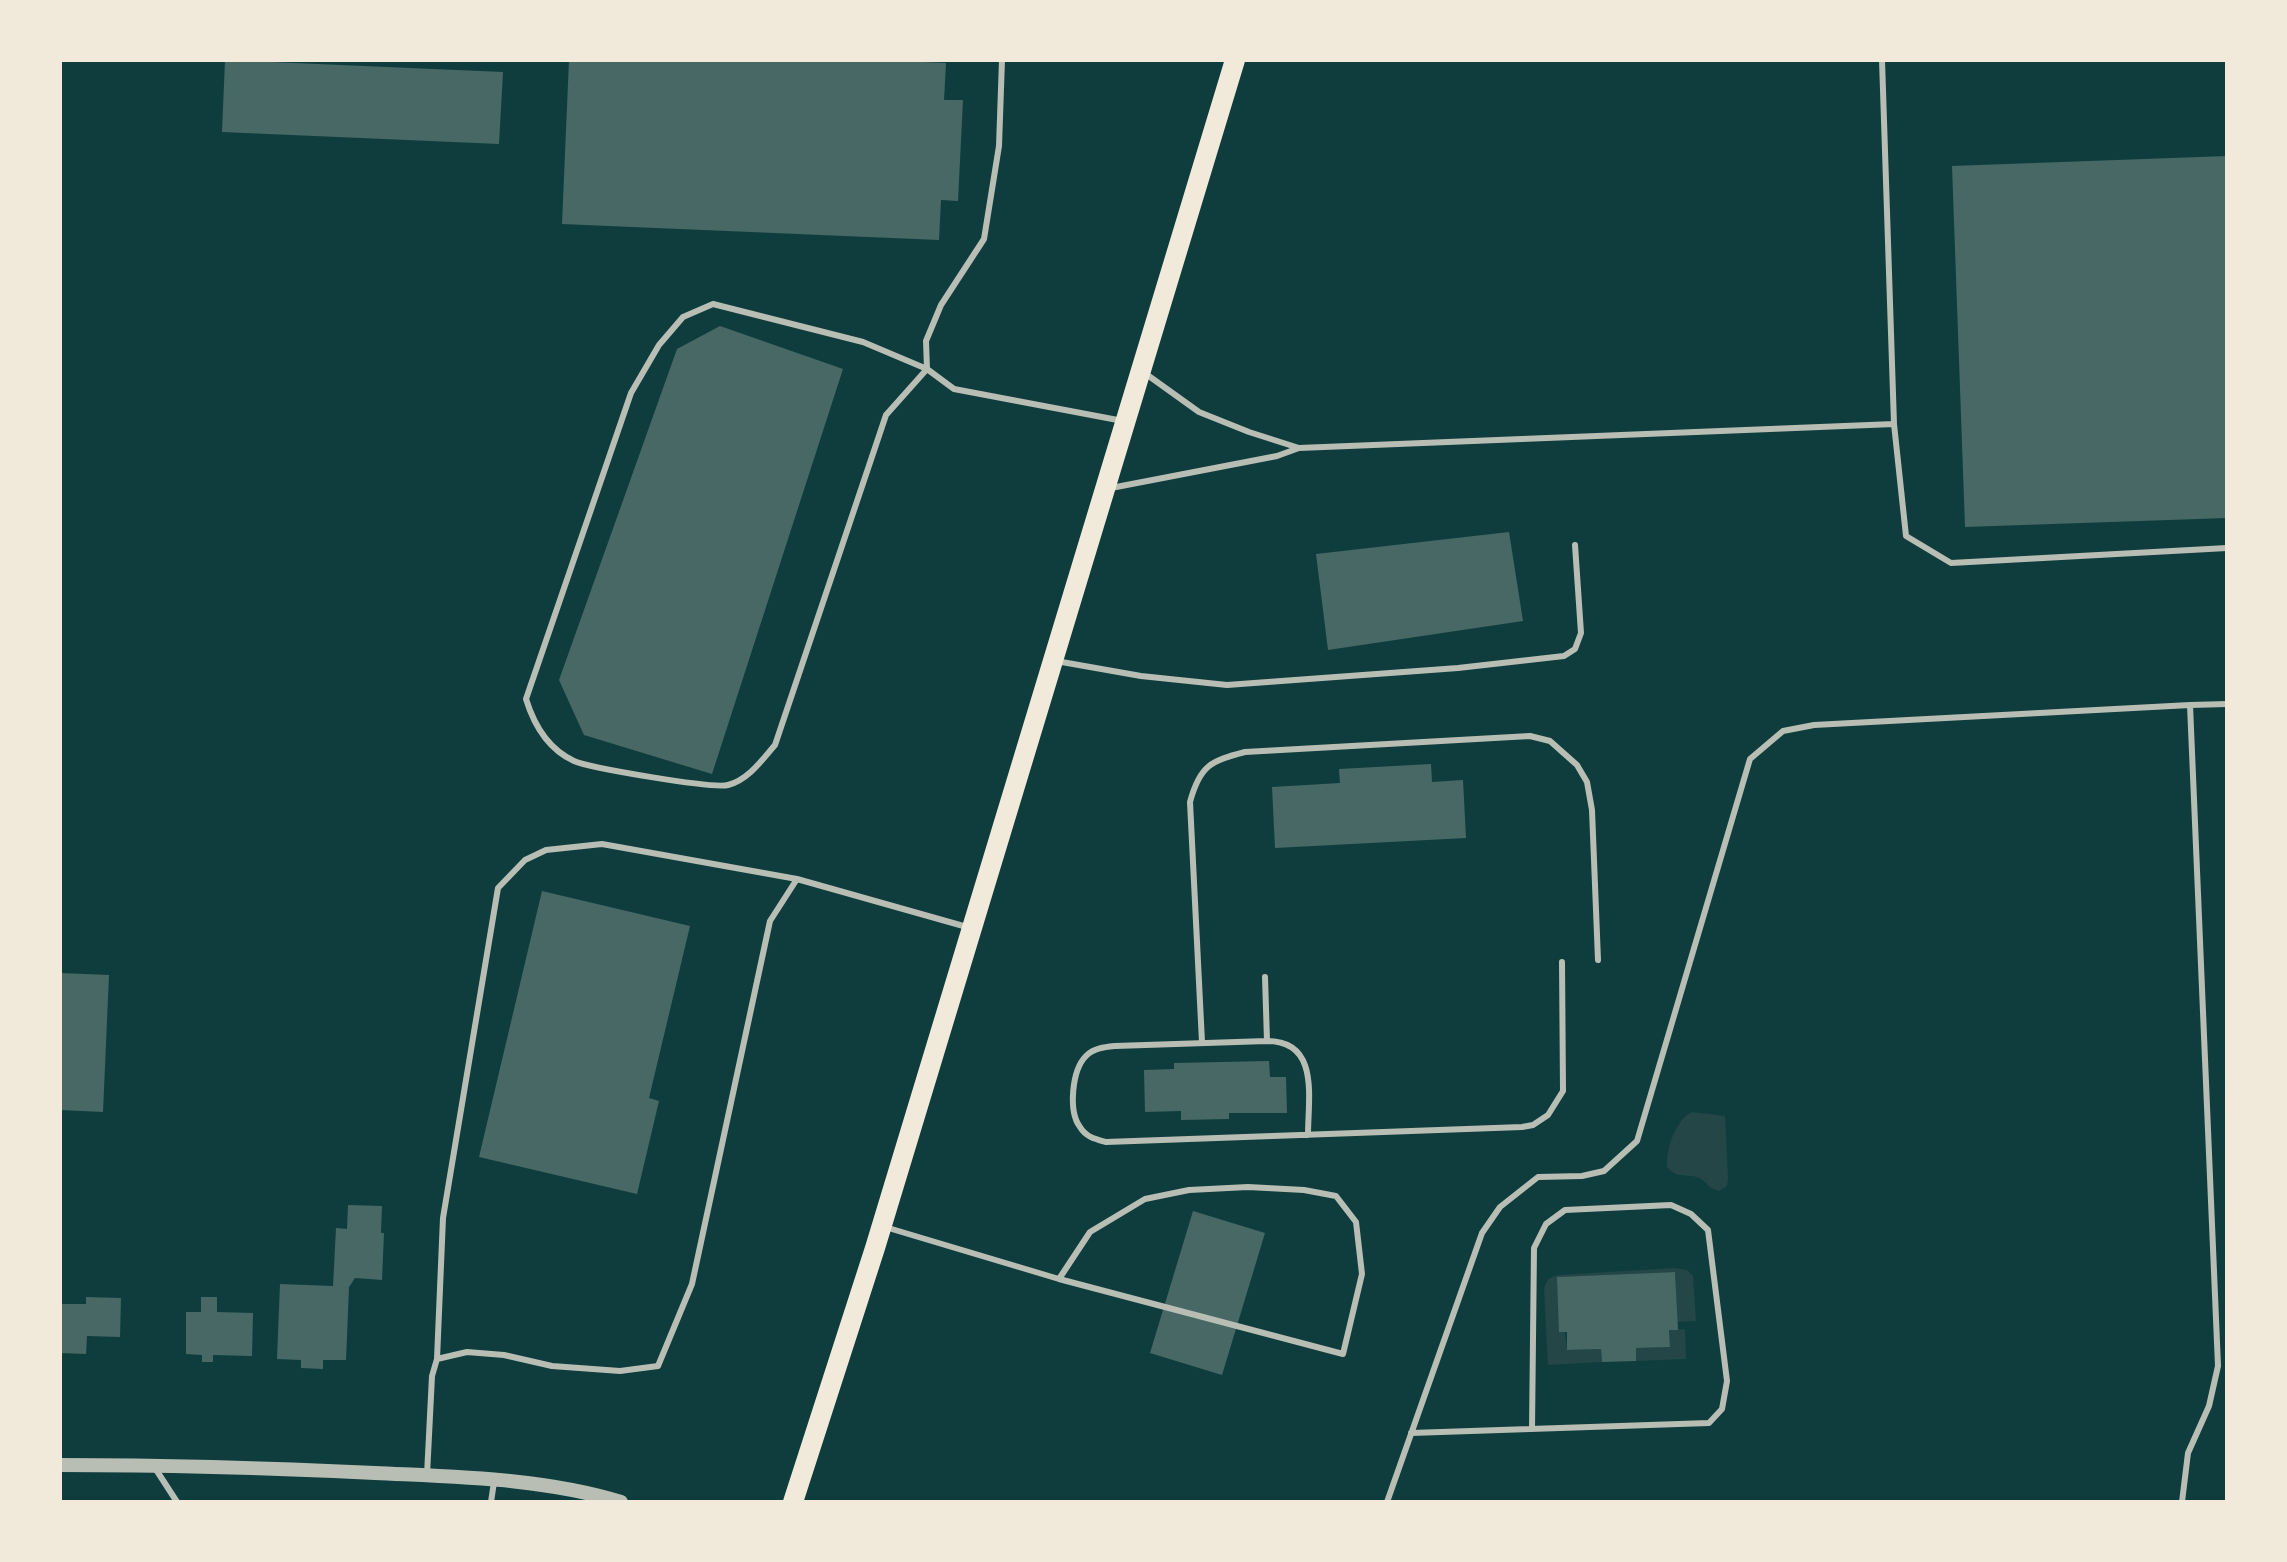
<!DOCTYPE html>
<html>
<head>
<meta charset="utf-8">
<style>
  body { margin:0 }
  #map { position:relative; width:2287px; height:1562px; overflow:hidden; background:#0f3d3e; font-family:"Nunito Sans",sans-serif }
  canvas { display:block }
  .frame { position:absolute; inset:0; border:62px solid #f1e9da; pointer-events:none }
</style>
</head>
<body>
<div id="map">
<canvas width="2287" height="1562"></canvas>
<div class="frame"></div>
</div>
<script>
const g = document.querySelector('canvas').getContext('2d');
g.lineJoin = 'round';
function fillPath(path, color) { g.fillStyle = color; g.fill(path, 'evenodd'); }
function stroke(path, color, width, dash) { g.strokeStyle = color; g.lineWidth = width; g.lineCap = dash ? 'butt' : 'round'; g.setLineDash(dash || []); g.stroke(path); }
const green = new Path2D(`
  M 1692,1112 L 1725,1116 L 1728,1178 L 1727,1186 L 1719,1191 C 1710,1189 1708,1184 1701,1179 C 1688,1171 1681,1182 1667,1167 C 1666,1150 1675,1120 1692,1112 Z
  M 1675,1268 L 1687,1270 L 1693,1276 L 1696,1321 L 1677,1322 L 1675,1272 L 1558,1277 L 1567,1350 L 1601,1349 L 1602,1362 L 1548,1365 L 1544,1288 L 1548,1279 L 1557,1275 Z
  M 1685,1329 L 1686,1359 L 1636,1361 L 1636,1348 L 1670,1347 L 1669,1330 Z`);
const building = new Path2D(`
  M 225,60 L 503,72 L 499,144 L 222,132 Z
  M 569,60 L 876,60 L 946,63 L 944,100 L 963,100 L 958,201 L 941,200 L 939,240 L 562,224 Z
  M 2227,156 L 2227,518 L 1965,527 L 1952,166 Z
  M 720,326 L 843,369 L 712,774 L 584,735 L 559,680 L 677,349 Z
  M 1509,532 L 1523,621 L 1328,650 L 1316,554 Z
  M 1431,764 L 1432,782 L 1463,780 L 1466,838 L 1275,848 L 1272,787 L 1340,783 L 1339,769 Z
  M 542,891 L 690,926 L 649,1098 L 659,1101 L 637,1194 L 479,1157 Z
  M 60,973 L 109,975 L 103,1112 L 60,1110 Z
  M 1269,1061 L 1270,1077 L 1286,1077 L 1287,1113 L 1229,1113 L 1229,1119 L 1181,1120 L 1181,1111 L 1145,1112 L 1144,1070 L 1174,1069 L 1174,1063 Z
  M 348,1205 L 382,1206 L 381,1233 L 384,1233 L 382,1280 L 355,1278 L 349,1287 L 346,1360 L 323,1360 L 323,1369 L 301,1368 L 301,1360 L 277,1359 L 280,1284 L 333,1286 L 336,1228 L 347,1229 Z
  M 1193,1211 L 1265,1233 L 1222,1375 L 1150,1353 Z
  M 1675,1272 L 1678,1330 L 1669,1330 L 1670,1347 L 1636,1348 L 1636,1361 L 1602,1362 L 1601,1349 L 1567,1350 L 1567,1332 L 1559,1332 L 1557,1277 Z
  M 86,1297 L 121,1298 L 120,1337 L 87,1336 L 86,1354 L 60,1353 L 60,1304 L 86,1304 Z
  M 201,1297 L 217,1297 L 217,1312 L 253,1313 L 252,1356 L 213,1355 L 213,1362 L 202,1362 L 202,1355 L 186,1354 L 186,1312 L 201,1312 Z`);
const service = new Path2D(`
  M 1002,60 L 999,146 L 984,239 L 941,305 L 926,341 L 927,369 L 954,389 L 1123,421
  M 713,304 L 863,342 L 927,369 L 886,415 L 775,745 C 762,760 748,780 728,785 C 713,789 590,768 574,761 C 548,749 534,725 526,699 L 631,393 L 659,345 L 683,317 Z
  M 1894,424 L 1906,536 L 1951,563 L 2227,548
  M 1299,448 L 1894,424 L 1882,60
  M 1111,488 L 1277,456 L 1299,448 L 1249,432 L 1199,412 L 1146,374
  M 1056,661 L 1141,676 L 1227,685 L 1458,668 L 1564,656 L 1575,649 L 1581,633 L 1575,545
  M 2190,705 L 2227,704
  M 1265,977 L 1267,1041
  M 1202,1042 L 1190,802 C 1200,765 1211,761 1245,752 L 1530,736 L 1550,741 L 1577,765 L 1587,782 L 1592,810 L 1598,960
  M 1308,1135 C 1308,1098 1320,1041 1267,1041 L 1115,1046 C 1105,1047 1094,1048 1086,1056 C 1072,1070 1068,1111 1080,1127 C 1086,1137 1095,1139 1106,1142 L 1522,1127 L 1533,1125 L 1548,1115 L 1563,1091 L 1562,962
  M 885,1227 L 1059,1279 L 1343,1354 L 1362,1274 L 1356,1222 L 1336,1196 L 1304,1190 L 1248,1187 L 1189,1190 L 1145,1199 L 1090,1232 L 1059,1279
  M 437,1359 L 443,1218 L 498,888 L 525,860 L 546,850 L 602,844 L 797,879
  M 1411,1433 L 1709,1423 L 1722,1409 L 1727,1381 L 1708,1230 L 1691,1214 L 1671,1205 L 1565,1210 L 1546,1224 L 1534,1248 L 1532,1429
  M 155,1468 L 177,1502
  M 427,1475 L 432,1376 L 437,1359 L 467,1352 L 504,1355 L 552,1366 L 620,1371 L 658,1366 L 692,1284 L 770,921 L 797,879 L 967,927
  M 491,1502 L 494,1482
  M 1387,1502 L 1482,1233 L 1500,1207 L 1538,1177 L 1582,1176 L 1604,1171 L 1637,1141 L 1750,759 L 1783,731 L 1814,725 L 2190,705 L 2218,1366 L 2209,1406 L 2188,1453 L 2182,1502`);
const tertiary = new Path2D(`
  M 60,1465 C 165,1465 270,1468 375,1473 C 457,1477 543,1478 621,1502`);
const primary = new Path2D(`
  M 793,1502 L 875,1248 L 1235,60`);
fillPath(green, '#244646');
fillPath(building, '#486865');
stroke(service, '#b8beb3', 6);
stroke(tertiary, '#b8beb3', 14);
stroke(primary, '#f1e9da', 20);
</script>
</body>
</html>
